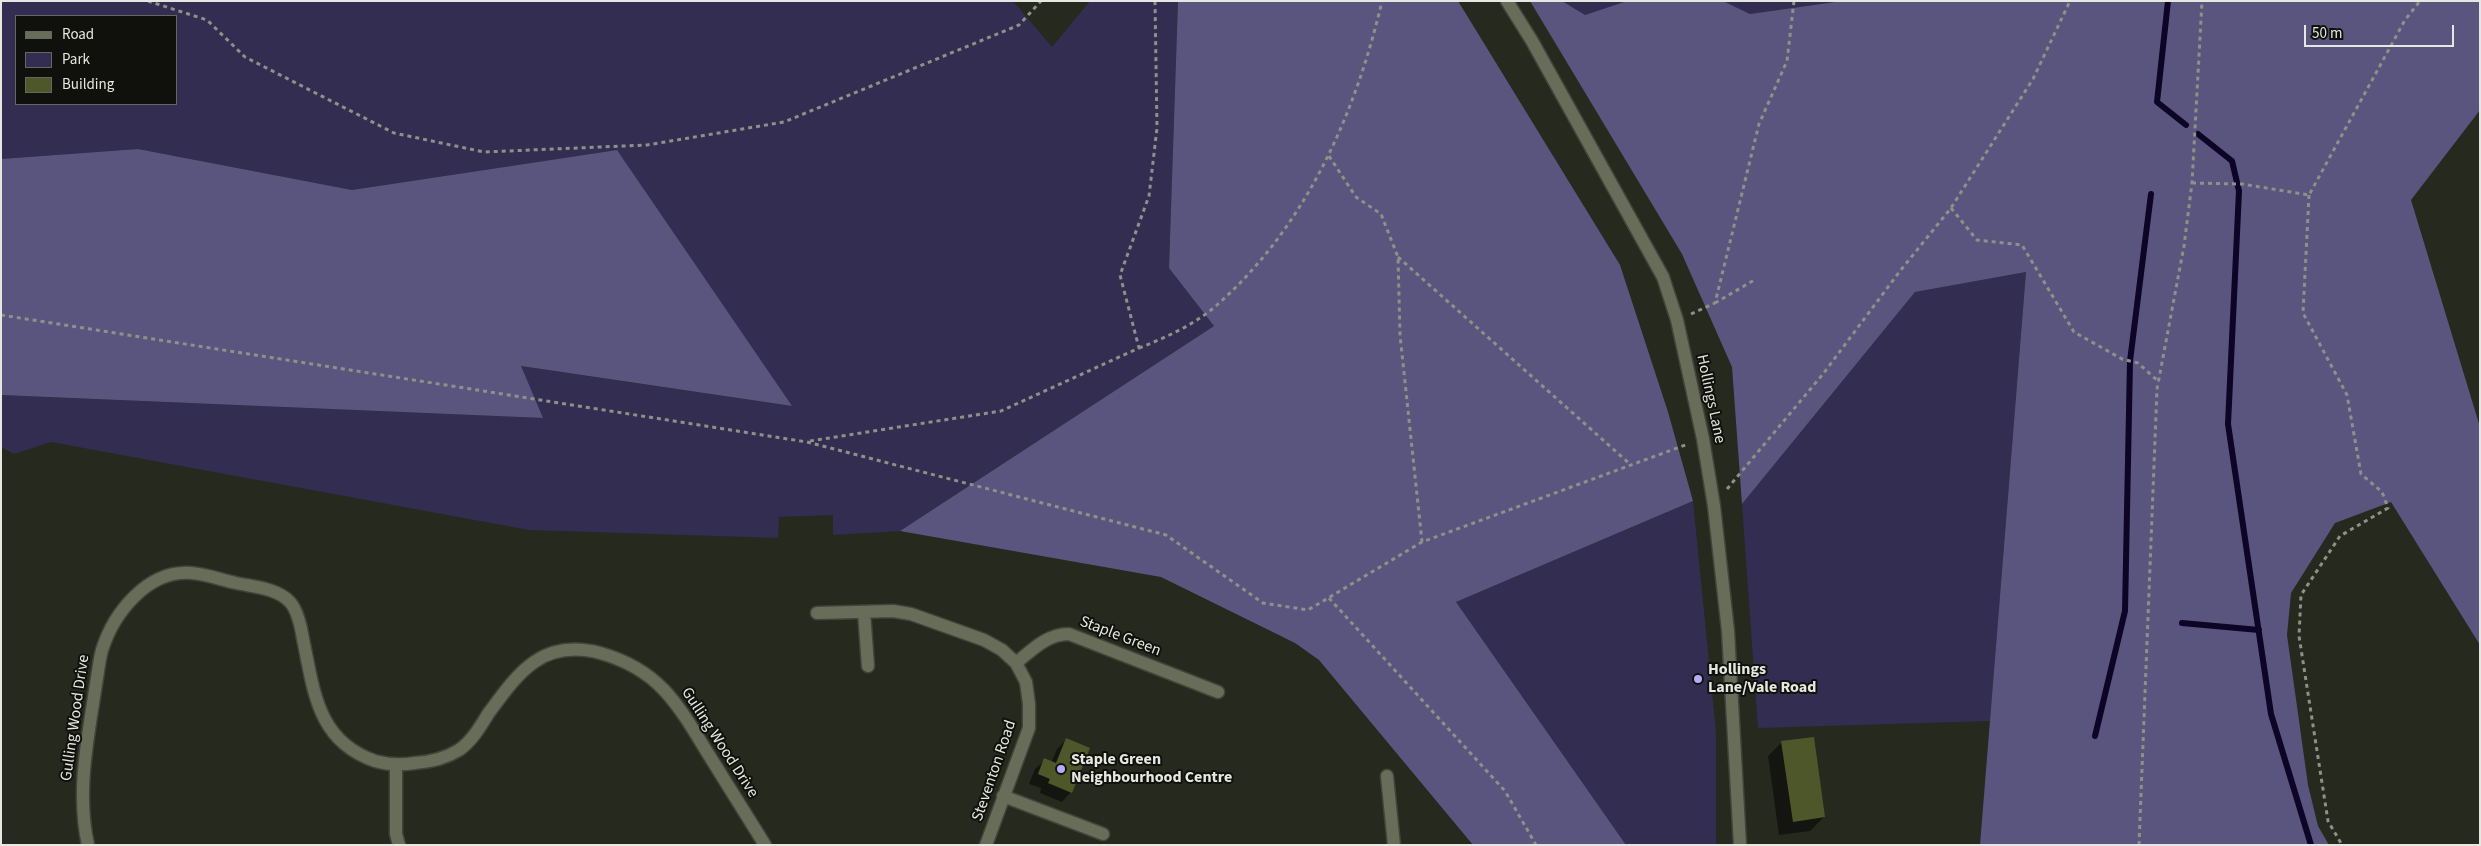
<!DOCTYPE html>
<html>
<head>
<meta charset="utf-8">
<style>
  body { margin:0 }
  #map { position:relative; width:2481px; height:846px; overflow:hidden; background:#26291e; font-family:"Source Sans 3",sans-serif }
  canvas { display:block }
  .frame { position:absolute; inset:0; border:2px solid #e5e7e0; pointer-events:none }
  .legend { position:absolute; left:15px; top:15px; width:162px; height:90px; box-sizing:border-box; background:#10110c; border:1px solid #656761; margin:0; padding:6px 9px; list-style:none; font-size:15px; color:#e5e7e0 }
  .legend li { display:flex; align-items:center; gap:10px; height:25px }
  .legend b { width:25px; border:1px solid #656761 }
  .scale { position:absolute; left:2304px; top:25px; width:150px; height:22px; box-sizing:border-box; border:2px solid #e5e7e0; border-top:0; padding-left:6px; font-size:15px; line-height:18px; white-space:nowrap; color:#e5e7e0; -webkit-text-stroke:4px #10110c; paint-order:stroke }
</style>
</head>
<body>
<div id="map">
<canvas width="2481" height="846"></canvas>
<div class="frame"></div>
<ul class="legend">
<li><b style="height:6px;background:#686d59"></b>Road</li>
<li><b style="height:14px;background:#322d51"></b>Park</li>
<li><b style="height:14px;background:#4e572a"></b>Building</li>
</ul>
<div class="scale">50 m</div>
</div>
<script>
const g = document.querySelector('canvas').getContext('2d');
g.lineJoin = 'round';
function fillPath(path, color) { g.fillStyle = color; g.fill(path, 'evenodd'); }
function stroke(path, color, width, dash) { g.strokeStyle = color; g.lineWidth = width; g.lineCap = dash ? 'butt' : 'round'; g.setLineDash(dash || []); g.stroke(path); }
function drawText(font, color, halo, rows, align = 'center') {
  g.font = font + ' "Source Sans 3",sans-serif'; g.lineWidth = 4; g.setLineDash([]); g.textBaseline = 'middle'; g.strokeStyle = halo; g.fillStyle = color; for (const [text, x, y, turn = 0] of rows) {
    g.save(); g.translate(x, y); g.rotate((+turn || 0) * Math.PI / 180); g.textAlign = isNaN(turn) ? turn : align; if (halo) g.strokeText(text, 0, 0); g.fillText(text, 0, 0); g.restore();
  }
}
const green = new Path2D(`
  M 1,1 L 1013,1 L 1052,47 L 1090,1 L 1178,1 L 1169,268 L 1214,326 L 900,531 L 833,535 L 833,515 L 779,517 L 778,538 L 529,530 L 51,442 L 14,454 L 1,447 L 1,395 L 542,418 L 520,366 L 791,406 L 617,150 L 352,190 L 138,149 L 1,159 ZM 16,16 L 176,16 L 176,104 L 16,104 Z
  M 1562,1 L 1627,1 L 1585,15 Z
  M 1723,1 L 1842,1 L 1750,14 Z
  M 2026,272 L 1990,721 L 1758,728 L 1742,504 L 1915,292 Z
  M 1693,501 L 1716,732 L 1716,845 L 1626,845 L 1456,602 Z`);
const forest = new Path2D(`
  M 1178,1 L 1458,1 L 1620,265 L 1668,412 L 1693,501 L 1456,602 L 1626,845 L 1473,845 L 1319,660 L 1295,643 L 1161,577 L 900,531 L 1214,326 L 1169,268 Z
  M 1530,1 L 1562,1 L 1585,15 L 1627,1 L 1723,1 L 1750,14 L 1842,1 L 2480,1 L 2480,110 L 2411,200 L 2480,427 L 2480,645 L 2391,502 L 2335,523 L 2291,593 L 2287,635 L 2308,785 L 2318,826 L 2329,845 L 1980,845 L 2026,272 L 1915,292 L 1742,504 L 1732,367 L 1682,254 Z
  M 138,149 L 352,190 L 617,150 L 792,406 L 521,366 L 543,418 L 1,395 L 1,159 Z`);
const shadow = new Path2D(`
  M 1066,740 L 1071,792 L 1062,802 L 1040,793 L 1041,788 L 1029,784 L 1035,769 L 1045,760 L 1051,763 L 1057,749 Z
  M 1782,742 L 1824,817 L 1810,831 L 1779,835 L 1768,756 Z`);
const stream = new Path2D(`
  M 2168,1 L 2157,102 L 2186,125
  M 2198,134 L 2232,161 L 2239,191 L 2228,424 L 2271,714 L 2311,845
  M 2182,623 L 2259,630
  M 2095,736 L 2125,611 L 2130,361 L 2151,194`);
const building = new Path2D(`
  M 1814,737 L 1825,817 L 1793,822 L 1781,741 Z
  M 1066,738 L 1090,748 L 1072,793 L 1048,783 L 1050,779 L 1038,774 L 1044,758 L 1056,763 Z`);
const path = new Path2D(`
  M 148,1 L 207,20 L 245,57 L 394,133 L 484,152 L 647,145 L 784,122 L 1019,25 L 1041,1
  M 1329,156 L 1356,197 L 1381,214 L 1398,257 L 1400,335 L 1422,542
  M 2192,183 L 2242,184 L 2309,195 L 2405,20 L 2420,1
  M 2309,195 L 2303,313 L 2347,395 L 2361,474 L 2382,492 L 2388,508 L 2340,536 L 2301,595 L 2299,636 L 2328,821 L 2342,845
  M 1951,208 L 1977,240 L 2022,245 L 2074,332 L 2122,359 L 2138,363 L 2158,381
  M 1398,257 L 1631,465
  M 1715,303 L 1756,279
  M 1691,314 L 1715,303 L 1759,124 L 1787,61 L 1794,1
  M 1,315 L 807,442 L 1166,535 L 1263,603 L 1308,610 L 1422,542 L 1688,444
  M 1139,348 C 1167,337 1196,324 1218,304 C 1306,226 1356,113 1382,1
  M 810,441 L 1001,411 L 1139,348 L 1120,275 L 1149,196 L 1157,128 L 1155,1
  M 1727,489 L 1823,374 L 1900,271 L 1951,208 L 2033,79 L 2070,1
  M 1329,598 L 1505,791 L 1536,845
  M 2139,845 L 2157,389 L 2184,246 L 2192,183 L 2202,1`);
const minor = new Path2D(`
  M 864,612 L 868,666
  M 817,613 L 893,611 L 911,614 L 984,640 L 1002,650 L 1016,663 L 1026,682 L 1029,704 L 1029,728 L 986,845
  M 1016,663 C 1032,650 1047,634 1069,634 L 1218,692
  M 396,765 L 396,834 L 399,845
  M 1387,776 L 1394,845
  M 1003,796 L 1103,834
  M 88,845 C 76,791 88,738 96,684 C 98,673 99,661 102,650 C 114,612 148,570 191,573 C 206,574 222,580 236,583 C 254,587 277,588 290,602 C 298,611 301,627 303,639 C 314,691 317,741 375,761 C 389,765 402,765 415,763 C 430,762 446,758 459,750 C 472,741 480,727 488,714 C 518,673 542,638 600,653 C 625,660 646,671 664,690 C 681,708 694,731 707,752 C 726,783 746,814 765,845`);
const tertiary = new Path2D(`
  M 1507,1 L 1532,41 L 1663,277 L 1677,320 L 1703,439 L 1714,506 L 1728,631 L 1740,845`);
const markers = [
  [1698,679,5,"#b4acf9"],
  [1061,769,5,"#b4acf9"]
];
const streetNames = [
  ["Hollings Lane",1710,399,78],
  ["Staple Green",1120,637,21],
  ["Gulling Wood Drive",76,718,-82],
  ["Gulling Wood Drive",719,743,57],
  ["Steventon Road",995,771,-71]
];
const poiNames = [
  ["Hollings",1708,670],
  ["Lane/Vale Road",1708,688],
  ["Staple Green",1071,760],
  ["Neighbourhood Centre",1071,778]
];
fillPath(green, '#322d51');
fillPath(forest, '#59557f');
fillPath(shadow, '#0007');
stroke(stream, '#0d0426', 6);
fillPath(building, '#4e572a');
stroke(minor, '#414439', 15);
stroke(tertiary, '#414439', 15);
stroke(path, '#8e9188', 3, [4, 4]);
stroke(minor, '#686d59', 12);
stroke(tertiary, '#686d59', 12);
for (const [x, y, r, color] of markers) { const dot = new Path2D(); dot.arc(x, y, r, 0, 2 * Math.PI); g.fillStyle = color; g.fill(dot); stroke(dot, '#10110c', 2); }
drawText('16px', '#e5e7e0', '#10110c', streetNames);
drawText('bold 16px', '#e5e7e0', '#10110c', poiNames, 'left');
</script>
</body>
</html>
